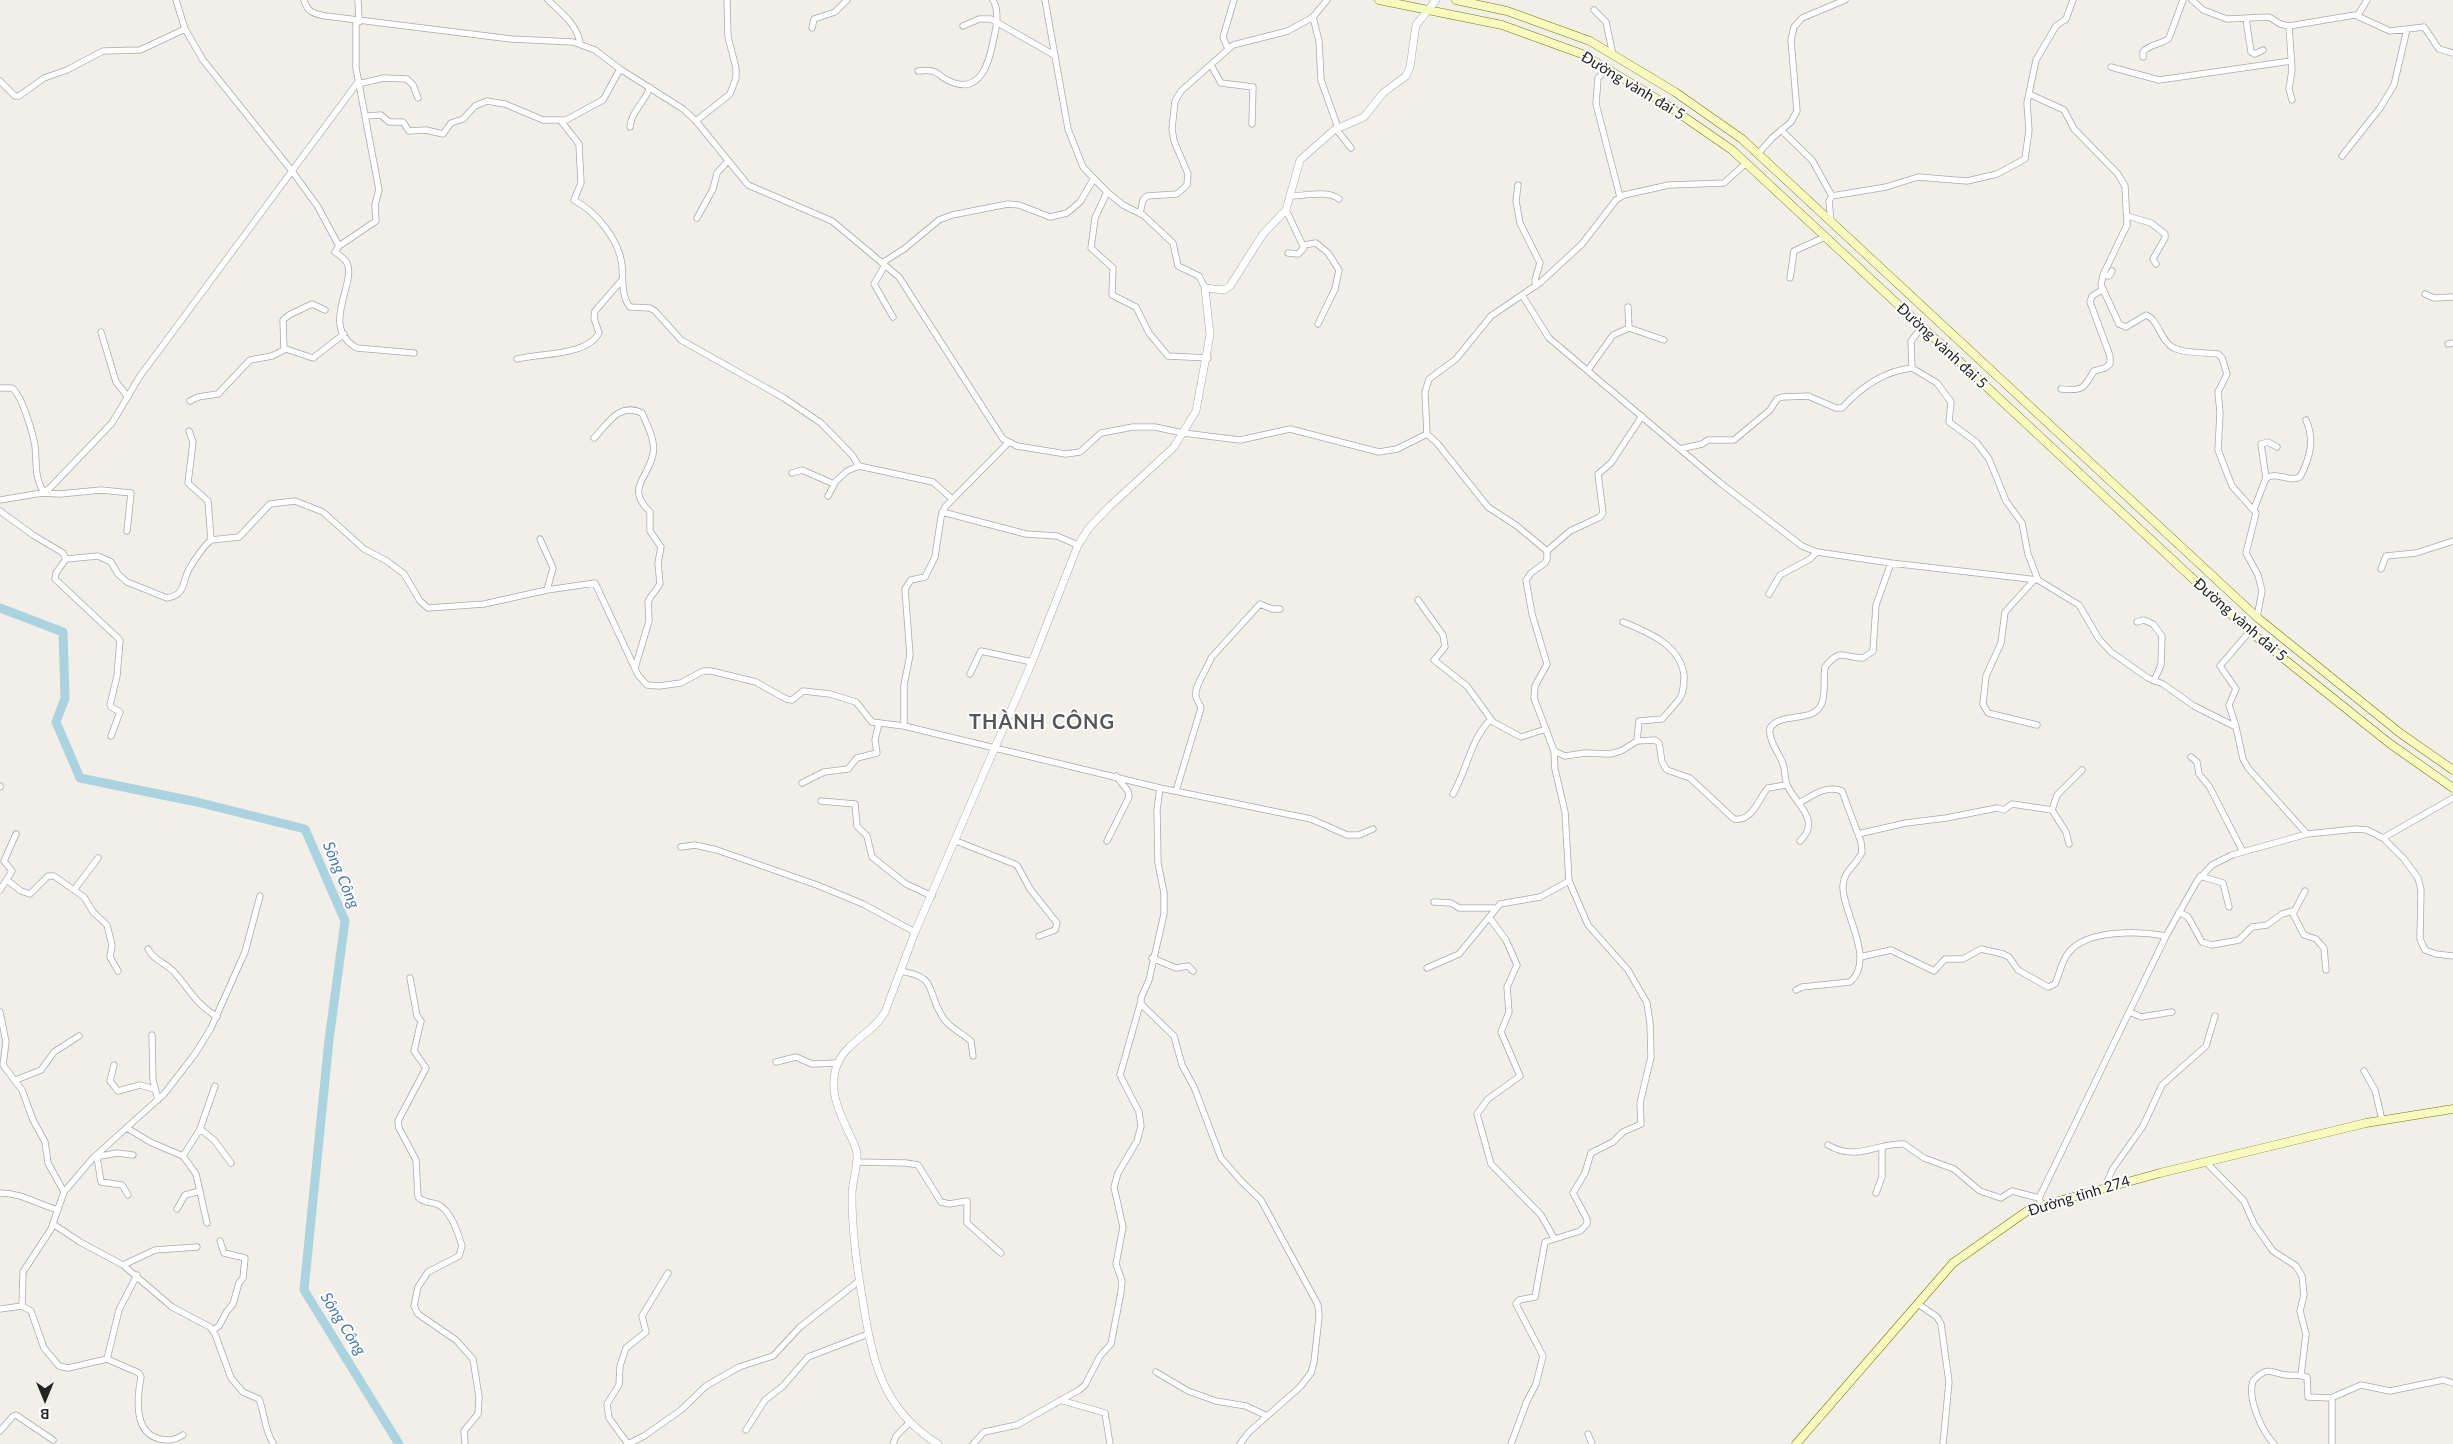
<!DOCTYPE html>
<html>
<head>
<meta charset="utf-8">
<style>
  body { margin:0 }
  #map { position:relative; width:2453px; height:1444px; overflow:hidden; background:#f2efe9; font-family:Lato,sans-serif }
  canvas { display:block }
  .north { position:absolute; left:20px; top:1374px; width:50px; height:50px; -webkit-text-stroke:4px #fff; paint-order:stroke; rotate:180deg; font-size:14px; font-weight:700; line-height:20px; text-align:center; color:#222 }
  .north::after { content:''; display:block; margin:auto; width:18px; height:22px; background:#222; clip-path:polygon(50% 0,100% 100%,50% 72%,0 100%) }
</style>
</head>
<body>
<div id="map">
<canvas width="2453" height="1444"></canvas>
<div class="north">B</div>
</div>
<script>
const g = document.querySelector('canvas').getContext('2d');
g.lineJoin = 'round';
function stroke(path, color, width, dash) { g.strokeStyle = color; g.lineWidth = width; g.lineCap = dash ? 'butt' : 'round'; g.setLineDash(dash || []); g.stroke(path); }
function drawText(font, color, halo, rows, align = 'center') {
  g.font = font + ' Lato,sans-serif'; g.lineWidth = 4; g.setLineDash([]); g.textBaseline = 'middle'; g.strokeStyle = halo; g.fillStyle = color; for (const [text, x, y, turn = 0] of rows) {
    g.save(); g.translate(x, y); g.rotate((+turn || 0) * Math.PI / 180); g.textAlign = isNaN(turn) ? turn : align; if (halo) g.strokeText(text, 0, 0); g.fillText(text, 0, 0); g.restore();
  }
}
const river = new Path2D(`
  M 0,608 L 63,632 L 65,698 L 56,722 L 80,778 L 197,802 L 305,829 L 345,921 L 329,1040 L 304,1290 L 399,1444`);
const minor = new Path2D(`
  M 176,0 L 185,29 L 203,60 L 292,171 L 318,207 L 339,246
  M 304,0 C 307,12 314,14 326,16 L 511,39 L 573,42 L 595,50 L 620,69 L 683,109 L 696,121 L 748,185 L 832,221 L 899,277 L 1003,439 L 1017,446 L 1066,454 L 1080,452 L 1101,433 L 1133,427 L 1155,427 L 1183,433 L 1240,440 L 1290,429 L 1379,452 L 1397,449 L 1427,434
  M 358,0 L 359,22
  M 548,0 C 560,11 578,26 580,43
  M 1045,0 L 1068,129 L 1083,167 L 1107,192 L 1123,205 L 1143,215 L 1173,243 L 1178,266 L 1199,276 L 1205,288
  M 2192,0 L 2203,10 L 2227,19 L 2269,17 L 2280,24 L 2289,26 L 2355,15 L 2390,31 L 2424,27 L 2439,49 L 2453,53
  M 1594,10 L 1606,22 L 1613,55
  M 2358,15 L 2367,0
  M 1313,17 L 1319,41 L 1321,80 L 1338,128
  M 2246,19 L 2251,52 L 2255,54 L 2263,50
  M 356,21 L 356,68 L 379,190 L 375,205 L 376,221 L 339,246 L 335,252 C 339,255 345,259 347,263 C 357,283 319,327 357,348 L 414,353
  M 963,26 L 979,19 L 991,19 L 1054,55
  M 2289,26 L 2292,70 L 2289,89 L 2292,100
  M 812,28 L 814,19 L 835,12 L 847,0
  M 1228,49 L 1223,37 L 1234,0
  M 2143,57 L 2143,52 C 2150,43 2162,45 2169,38 L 2183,0
  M 1211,65 L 1221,83 L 1253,87 L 1252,124
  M 2111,67 L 2159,80 L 2291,61
  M 1607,69 L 1598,78 L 1596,104 L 1620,197
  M 918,71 C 941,68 936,77 954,83 C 981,92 989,62 993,42 C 996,29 1000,12 993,0
  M 0,81 L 15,96 L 19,96 L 44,78 L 67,70 L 103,51 L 140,50 L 185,29
  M 358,84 L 384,78 L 407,79 L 413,85 L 418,98
  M 2029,94 L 2064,110 L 2074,129 L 2118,174 L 2125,186 L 2127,225 L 2103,275 L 2101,285 L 2119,324 L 2126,327 L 2146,315 C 2159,320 2160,341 2174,348 C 2185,354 2205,352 2218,354 L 2222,358 L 2227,374 L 2218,392 L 2220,413 L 2218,450 L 2232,486 L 2256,513 L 2246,553 L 2258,575 L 2262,591 L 2257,617
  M 366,116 L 381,115 L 389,122 L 403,122 L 409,131 L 426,130 L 443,134 L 451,123 L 463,119 L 475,106 L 487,101 L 505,104 L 543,120 L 566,120 L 603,100 L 620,69
  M 561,121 L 579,144 L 581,183 L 574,200 C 596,212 619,239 622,265 C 623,278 621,296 630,307 L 650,308 L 655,311 L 681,340 L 784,398 L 821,423 L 852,455 L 859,466
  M 696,121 L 730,94 L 736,78 L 736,68 L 728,37 L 727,0
  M 630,127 C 631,112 645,102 650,87
  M 1336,129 L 1351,148
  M 1781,130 L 1812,160 L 1832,196
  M 1758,154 L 1772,138 L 1791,122 L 1797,111 L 1791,40 L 1794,27 L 1802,18 L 1845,0
  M 2342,156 L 2380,108 L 2394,85 L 2407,29
  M 1518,185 L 1516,201 L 1520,223 L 1540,263 L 1535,280 L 1536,286
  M 1107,192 L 1095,218 L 1091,248 L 1113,268 L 1112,295 L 1136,307 L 1149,333 L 1168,356 L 1208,358
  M 1290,196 C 1304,196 1328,190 1339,199
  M 1286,210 L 1304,248 L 1298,254 L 1288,253
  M 1140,213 L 1143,200 L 1147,196 L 1177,194 L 1187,185 L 1188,174 L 1174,141 L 1172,129 L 1175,101 L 1181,91 L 1233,45 L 1288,31 L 1313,17 L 1327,0
  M 2127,216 L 2151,223 L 2165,234 L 2165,238 L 2153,259 L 2156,264
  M 697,218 L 713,189 L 717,173 L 728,161
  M 1831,222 L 1829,201 L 1832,196 L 1886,187 L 1918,177 L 1967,181 L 1997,174 L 2025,159 L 2029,130 L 2027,103 L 2036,60 L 2056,26 L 2066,19 L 2073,0
  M 1303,245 L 1316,243 L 1328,253 L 1339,270 L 1335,289 L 1318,324
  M 882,263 L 904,249 L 939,220 L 952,215 L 1008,204 L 1019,205 L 1050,217 L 1067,213 L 1080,202 L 1093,180
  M 885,265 L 874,284 L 893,317
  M 2103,275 L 2109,276 L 2112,271
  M 1790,278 L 1794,251 L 1825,237
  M 2425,294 L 2434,298 L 2453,297
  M 1522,295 L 1549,338 L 1719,482 L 1802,546 L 1817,552 L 1891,563 L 2038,580 L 2079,605 L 2099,639 L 2111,652 L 2148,678 L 2163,684 L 2194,706 L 2236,727 L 2243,759 L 2248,768 L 2307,834
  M 1628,307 L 1629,328 L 1664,340
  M 1922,327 L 1911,341 L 1912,368 L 1937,383 L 1951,402 L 1949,422 L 1976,442 L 1989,459 L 2006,501 L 2022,523 L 2028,554 L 2038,580
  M 101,332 L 116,382 L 128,397
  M 2448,344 L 2453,343
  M 284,349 L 283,320 L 289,315 L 312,304 L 325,310
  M 517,359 C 540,353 587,356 599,333 L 594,318 L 595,311 L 622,280
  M 1588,370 L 1613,335 L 1629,328
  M 0,388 L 12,388 C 22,395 33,434 35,446 C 37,463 34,478 44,492
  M 2061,389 C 2083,391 2083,389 2094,371 L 2105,368 L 2110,364 L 2110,356 L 2090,302 L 2092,296 L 2102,290
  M 190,401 L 198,397 L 218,394 L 250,360 L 272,356 L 286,349 L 313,358 L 344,334
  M 189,431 L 193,442 L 188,483 L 208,501 L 211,540
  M 594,438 C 609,422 620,402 642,413 C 647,425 656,441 653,454 C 648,479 625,488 650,512 L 650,531 L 661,547 L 658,563 L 660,584 L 648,601 L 649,621 L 635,668
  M 1680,449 L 1702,444 L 1708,440 L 1734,440 L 1770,410 L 1777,399 L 1782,397 L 1808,396 L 1836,408 L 1842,408 C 1861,387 1884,371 1912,368
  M 792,473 L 802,470 L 834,484
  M 2266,478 L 2261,444 L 2268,442 L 2277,447
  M 42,493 L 60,494 L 101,490 L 131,493 L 127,531
  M 828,496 L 836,481 L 847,471 L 859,466 L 933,482 L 951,498
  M 0,500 L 42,493 L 49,489 L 112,423 L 140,376 L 358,82
  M 2254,509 L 2266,478 C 2278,471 2289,483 2300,477 C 2310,458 2315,440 2306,420
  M 0,511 L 33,535 L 63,553 L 66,559 L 56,573 L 55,579 L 120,640 L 117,676 L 110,705 L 111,707 L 120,712 L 111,736
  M 942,512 L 1026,534 L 1057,536 L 1078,545
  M 540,539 L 553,568 L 547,590
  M 1547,551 L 1570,531 L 1600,517 L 1603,513 L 1598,474 L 1611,463 L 1642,416
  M 66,559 L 98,556 L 111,562 L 118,574 L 127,582 L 167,598 C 186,595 182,582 189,569 C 195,559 203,547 211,540 L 239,537 L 270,504 L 295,501 L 323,512 L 364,549 L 387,561 L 404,574 L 420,601 L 428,608 L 484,604 L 547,590 L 595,583 L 638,675 L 647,685 L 659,686 L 681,683 L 703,671 L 711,671 L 756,682 L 786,699 L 792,700 L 803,691 L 830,694 L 856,702 L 872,722 L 904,726 L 1160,788 L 1311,819 L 1347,835 L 1359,835 L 1373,829
  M 2381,569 L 2386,556 L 2416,553 L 2453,541
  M 2035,579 L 2005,612 L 2001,643 L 1986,676 L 1983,704 L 1988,713 L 2037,725
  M 1769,594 L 1780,575 L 1810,559 L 1817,552
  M 1418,600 L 1443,635 L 1445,647 L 1434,660 L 1467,686 L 1493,722 L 1521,737 L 1546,729
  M 1623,622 C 1648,632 1680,645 1684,675 C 1684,683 1684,691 1680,698 C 1675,705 1668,712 1662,719 L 1639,721 L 1637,741
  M 2137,622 L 2144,620 L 2153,624 L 2162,636 L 2161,665 L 2154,681
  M 970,674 L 981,651 L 1032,662
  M 904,726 L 904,685 L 910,655 L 905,589 L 911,580 L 925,577 L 935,557 L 941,517 L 945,507 L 1008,443
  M 2236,727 L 2229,705 L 2236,689 L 2220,666 L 2250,631
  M 1554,751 L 1565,756 L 1585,753 L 1610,754 L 1621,751 L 1637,741 L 1655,740 L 1659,743 L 1662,762 L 1667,770 L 1690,778 L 1734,819 C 1753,822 1758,799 1768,788 L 1786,785
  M 2191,757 L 2197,762 L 2199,774 L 2209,786 L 2243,852
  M 802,783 L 824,772 L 848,769 L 857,758 L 877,753 L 875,740 L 879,723
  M 0,787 L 0,786
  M 1160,788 L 1157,810 L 1158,863 L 1164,893 L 1164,914 L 1149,980 L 1141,998 L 1141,1004 L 1174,1036 L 1182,1065 L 1194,1087 L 1221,1158 L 1242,1182 L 1261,1200 L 1318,1305 L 1319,1317 L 1314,1362 L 1311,1373 L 1300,1387 L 1248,1433 L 1240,1444
  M 1176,791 L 1201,708 C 1200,704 1197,701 1196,697 C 1193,687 1208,668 1211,658 L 1260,604 L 1272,609 L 1280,609
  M 1453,794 C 1467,770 1470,741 1490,720
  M 821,801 L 855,804 L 857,826 L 867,836 L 872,857 L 906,884 L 932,896
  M 1858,834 L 1906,823 L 1946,818 L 1997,808 L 2004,810 L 2012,804 L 2052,810
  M 2383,838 L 2453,798
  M 956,841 L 1017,865 L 1030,889 L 1057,923 L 1055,930 L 1039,936
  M 1107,841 L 1129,797 L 1128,791 L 1116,776
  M 1800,841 C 1821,821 1798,806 1788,787 C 1784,780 1786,772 1783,764 C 1779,753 1768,740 1770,728 C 1782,711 1814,724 1822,703 C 1826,691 1823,679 1825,667 C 1841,647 1843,658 1863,658 L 1873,651 L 1876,605 L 1891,563
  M 2069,844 L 2066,832 L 2052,810 L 2057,795 L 2082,770
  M 681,847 L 695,845 L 717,850 L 817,885 L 863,904 L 915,932
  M 2200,876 L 2223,883 L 2229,907
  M 7,880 L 21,891 L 30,894 L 48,876 L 54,876 L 84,897 L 93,912 L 107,925 L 112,945 L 110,957 L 118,971
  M 0,890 L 12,871 L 4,861 L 16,834
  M 74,890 L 98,858
  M 2305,891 L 2293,914 L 2304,935 L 2316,939 L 2324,948 L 2326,970
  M 1434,902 L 1451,903 L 1459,908 L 1496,908
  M 2179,912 L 2188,917 L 2202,942 L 2212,945 L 2239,940 L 2252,927 L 2267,925 L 2282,914 L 2293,911
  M 1489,917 L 1506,940 L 1517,965 L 1507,987 L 1509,1012 L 1501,1032 L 1520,1076 L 1488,1099 L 1477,1114 L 1491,1164 L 1541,1215 L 1554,1238
  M 148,949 C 154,961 166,963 174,972 C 191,991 193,1001 217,1017
  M 1860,957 L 1891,950 L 1934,971 L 1945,959 L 1963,959 L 1981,949 L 2003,954 L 2009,957 L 2018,970 L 2048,987 L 2055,984 C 2060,973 2061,962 2069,952 C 2088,929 2140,931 2166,936
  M 1152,958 L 1176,968 L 1188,966 L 1193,971
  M 1427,968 L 1459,954 L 1500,904 L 1540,897 L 1569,881
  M 900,971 C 940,977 925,992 944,1019 C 951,1029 962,1033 971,1041 L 973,1056
  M 410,978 L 417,1016 L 421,1021 L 414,1051 L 426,1068 L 398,1121 L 399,1128 L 416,1160 L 418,1197 C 424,1203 430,1202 437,1204 C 451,1210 458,1233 462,1246 L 459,1256 L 428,1272 L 418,1287 L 414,1306 L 418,1314 L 456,1340 L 473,1359 L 479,1397 L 478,1414 L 464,1431 L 465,1444
  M 1796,990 L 1802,987 L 1850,982 C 1877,959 1841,911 1843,885 C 1844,870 1857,865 1862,852 L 1861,842 L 1842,791 C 1827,784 1812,796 1799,803
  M 0,1012 L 6,1042 L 3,1065 L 22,1090 L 33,1120 L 45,1142 L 48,1163 L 64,1192
  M 2130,1012 L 2141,1017 L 2172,1012
  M 152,1035 L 153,1080 L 158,1100
  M 776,1062 L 796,1057 L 812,1064 L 838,1063
  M 114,1065 L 110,1081 L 118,1091 L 140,1085 L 154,1089
  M 2364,1071 L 2375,1090 L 2382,1120
  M 16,1080 L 41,1070 L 54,1052 L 79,1036
  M 127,1128 L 150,1142 L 183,1156 L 196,1174 L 207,1223
  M 200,1129 L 214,1140 L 231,1163
  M 1828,1145 C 1857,1162 1875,1143 1904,1144 L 1924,1158 L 1954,1169 L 1980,1191 L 2001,1198 L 2012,1191 L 2039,1198
  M 183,1156 L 200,1129 L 215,1086
  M 95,1157 L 117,1153 L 133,1155
  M 97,1157 L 101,1182 L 122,1185 L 128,1195
  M 856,1162 L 906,1163 L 918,1165 L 941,1202 L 949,1204 L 967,1201 L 967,1223 L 1001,1253
  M 2206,1162 L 2244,1201 L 2254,1224 L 2273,1251 L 2296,1266 L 2302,1276 L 2304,1295 L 2300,1311 L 2306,1334 L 2301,1375
  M 2105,1187 L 2112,1170 L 2143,1126 L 2162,1085 L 2206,1046 L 2215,1016
  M 0,1193 C 21,1193 37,1204 58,1210
  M 1876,1193 L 1882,1177 L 1882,1148
  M 2041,1205 L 2039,1198 L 2166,936 L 2197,881 L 2212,865 L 2232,855 L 2307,834 L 2356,829 L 2367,830 L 2383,838 L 2404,859 L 2418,878 L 2421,890 L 2420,939 L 2425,950 L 2436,954 L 2453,956
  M 177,1209 L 185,1195 L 200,1191
  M 53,1224 L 80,1242 L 123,1265 L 172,1307 L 210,1327 L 215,1334 L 231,1378 L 243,1392 L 259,1399 C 265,1414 264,1429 273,1443
  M 123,1265 L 155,1250 L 197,1247
  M 1918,1304 L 1937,1317 L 1941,1324 L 1949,1382 L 1943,1444
  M 22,1306 L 23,1272 L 51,1229 L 64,1192 L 93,1158 L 164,1094 L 195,1054 L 211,1028 L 245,952 L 260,896
  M 0,1309 L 22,1306 L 31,1311 L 44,1348 L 59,1366 L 68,1368 L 107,1359 L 139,1373 L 141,1377 C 137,1398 133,1433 160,1439 C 169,1441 175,1440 183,1435
  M 213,1330 L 219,1326 L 227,1311 L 233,1304 L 239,1283 L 243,1278 L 245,1258 L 224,1253 L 220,1241
  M 107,1359 L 119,1310 L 137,1275
  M 1156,1372 L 1188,1391 L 1216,1401 L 1246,1406 L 1267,1416
  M 1060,1400 L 1105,1413 L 1110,1444
  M 746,1430 L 765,1400 L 783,1386 L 808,1357 L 868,1334
  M 0,1431 L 13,1416 L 16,1415 L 53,1440
  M 1588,1434 L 1592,1444
  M 628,1444 L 644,1436 L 681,1410 L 706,1386 L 739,1367 L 773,1356 L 800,1327 L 859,1281
  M 628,1444 L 609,1418 L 607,1404 L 619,1385 L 620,1366 L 626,1348 L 646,1332 L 642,1316 L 668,1273
  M 893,1444 L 896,1436 L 910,1422
  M 973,1444 L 984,1432 L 1017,1425 L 1079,1390 L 1085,1385 L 1100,1356 L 1111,1344 L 1121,1292 L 1122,1281 L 1116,1264 L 1123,1227 L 1114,1187 L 1118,1173 L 1137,1141 L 1141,1126 L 1139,1112 L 1120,1075 L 1141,1001
  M 1511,1444 L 1527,1401 L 1536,1384 L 1543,1356 L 1516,1304 L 1519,1300 L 1535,1297 L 1545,1242 L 1580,1231 L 1587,1224 L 1587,1219 L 1573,1193 L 1585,1173 L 1591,1153 L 1613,1142 L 1623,1132 L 1641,1124 L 1640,1103 L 1651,1057 L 1650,1023 L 1647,1003 L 1628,970 L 1588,925 L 1569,881 L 1565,812 L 1555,769 L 1554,751 L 1534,698 L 1535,686 L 1547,664 L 1532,614 L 1526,580 L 1531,573 L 1545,563 L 1547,559 L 1547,551 L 1517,526 L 1488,507 L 1437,443 L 1427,434 L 1425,392 L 1429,379 L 1456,359 L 1491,316 L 1541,282 L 1582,244 L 1616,200 L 1624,195 L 1669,185 L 1724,183 L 1746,163
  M 2274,1444 C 2262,1431 2247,1399 2253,1381 C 2268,1365 2270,1373 2286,1375 C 2294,1376 2299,1374 2307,1377 L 2308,1397 L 2331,1398 L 2361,1385 L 2390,1391 L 2443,1380 L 2453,1383
  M 2332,1444 L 2332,1398`);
const tertiary = new Path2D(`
  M 938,1444 C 880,1408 872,1358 862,1296 C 856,1262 852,1229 852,1195 C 852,1181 858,1167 857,1154 C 856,1146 852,1139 849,1133 C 839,1112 829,1091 836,1068 C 844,1042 873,1034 885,1012 L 915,932 L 1032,662 L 1078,545 L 1089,528 L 1109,507 L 1174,447 L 1196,411 L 1210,335 L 1205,288 L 1224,290 L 1230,286 L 1263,234 L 1286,210 L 1300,160 L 1334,130 L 1364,117 L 1383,93 L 1406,76 L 1410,67 L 1416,25 L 1436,0`);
const secondary = new Path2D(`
  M 1379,0 L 1502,25 L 1582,54 L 1664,103 L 1732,150 L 2248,630 L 2389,743 L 2453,788
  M 1456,0 L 1507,11 L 1590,41 L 1675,92 L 1742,139 L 2259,619 L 2400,733 L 2453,770
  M 1796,1444 L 1953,1263 L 2030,1209 L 2160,1173 L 2366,1123 L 2453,1109`);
const streetNames = [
  ["Đường vành đai 5",1633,86,31],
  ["Đường vành đai 5",1942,346,43],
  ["Đường vành đai 5",2240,620,41],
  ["Đường tỉnh 274",2079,1196,-17]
];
const waterNames = [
  ["Sông Công",341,875,67],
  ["Sông Công",343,1324,58]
];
const districtNames = [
  ["THÀNH CÔNG",1042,723]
];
stroke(river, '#aad3df', 9);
stroke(minor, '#a9a9a9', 7);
stroke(tertiary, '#a9a9a9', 8);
stroke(secondary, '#707d05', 9);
stroke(minor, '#fff', 5.5);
stroke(tertiary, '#fff', 7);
stroke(secondary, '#f7fabf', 8);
drawText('15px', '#222', '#fff', streetNames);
drawText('italic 16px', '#4a7aab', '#fff', waterNames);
g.letterSpacing = '1px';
drawText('bold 20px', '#555', '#fff', districtNames);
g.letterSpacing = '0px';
</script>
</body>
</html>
